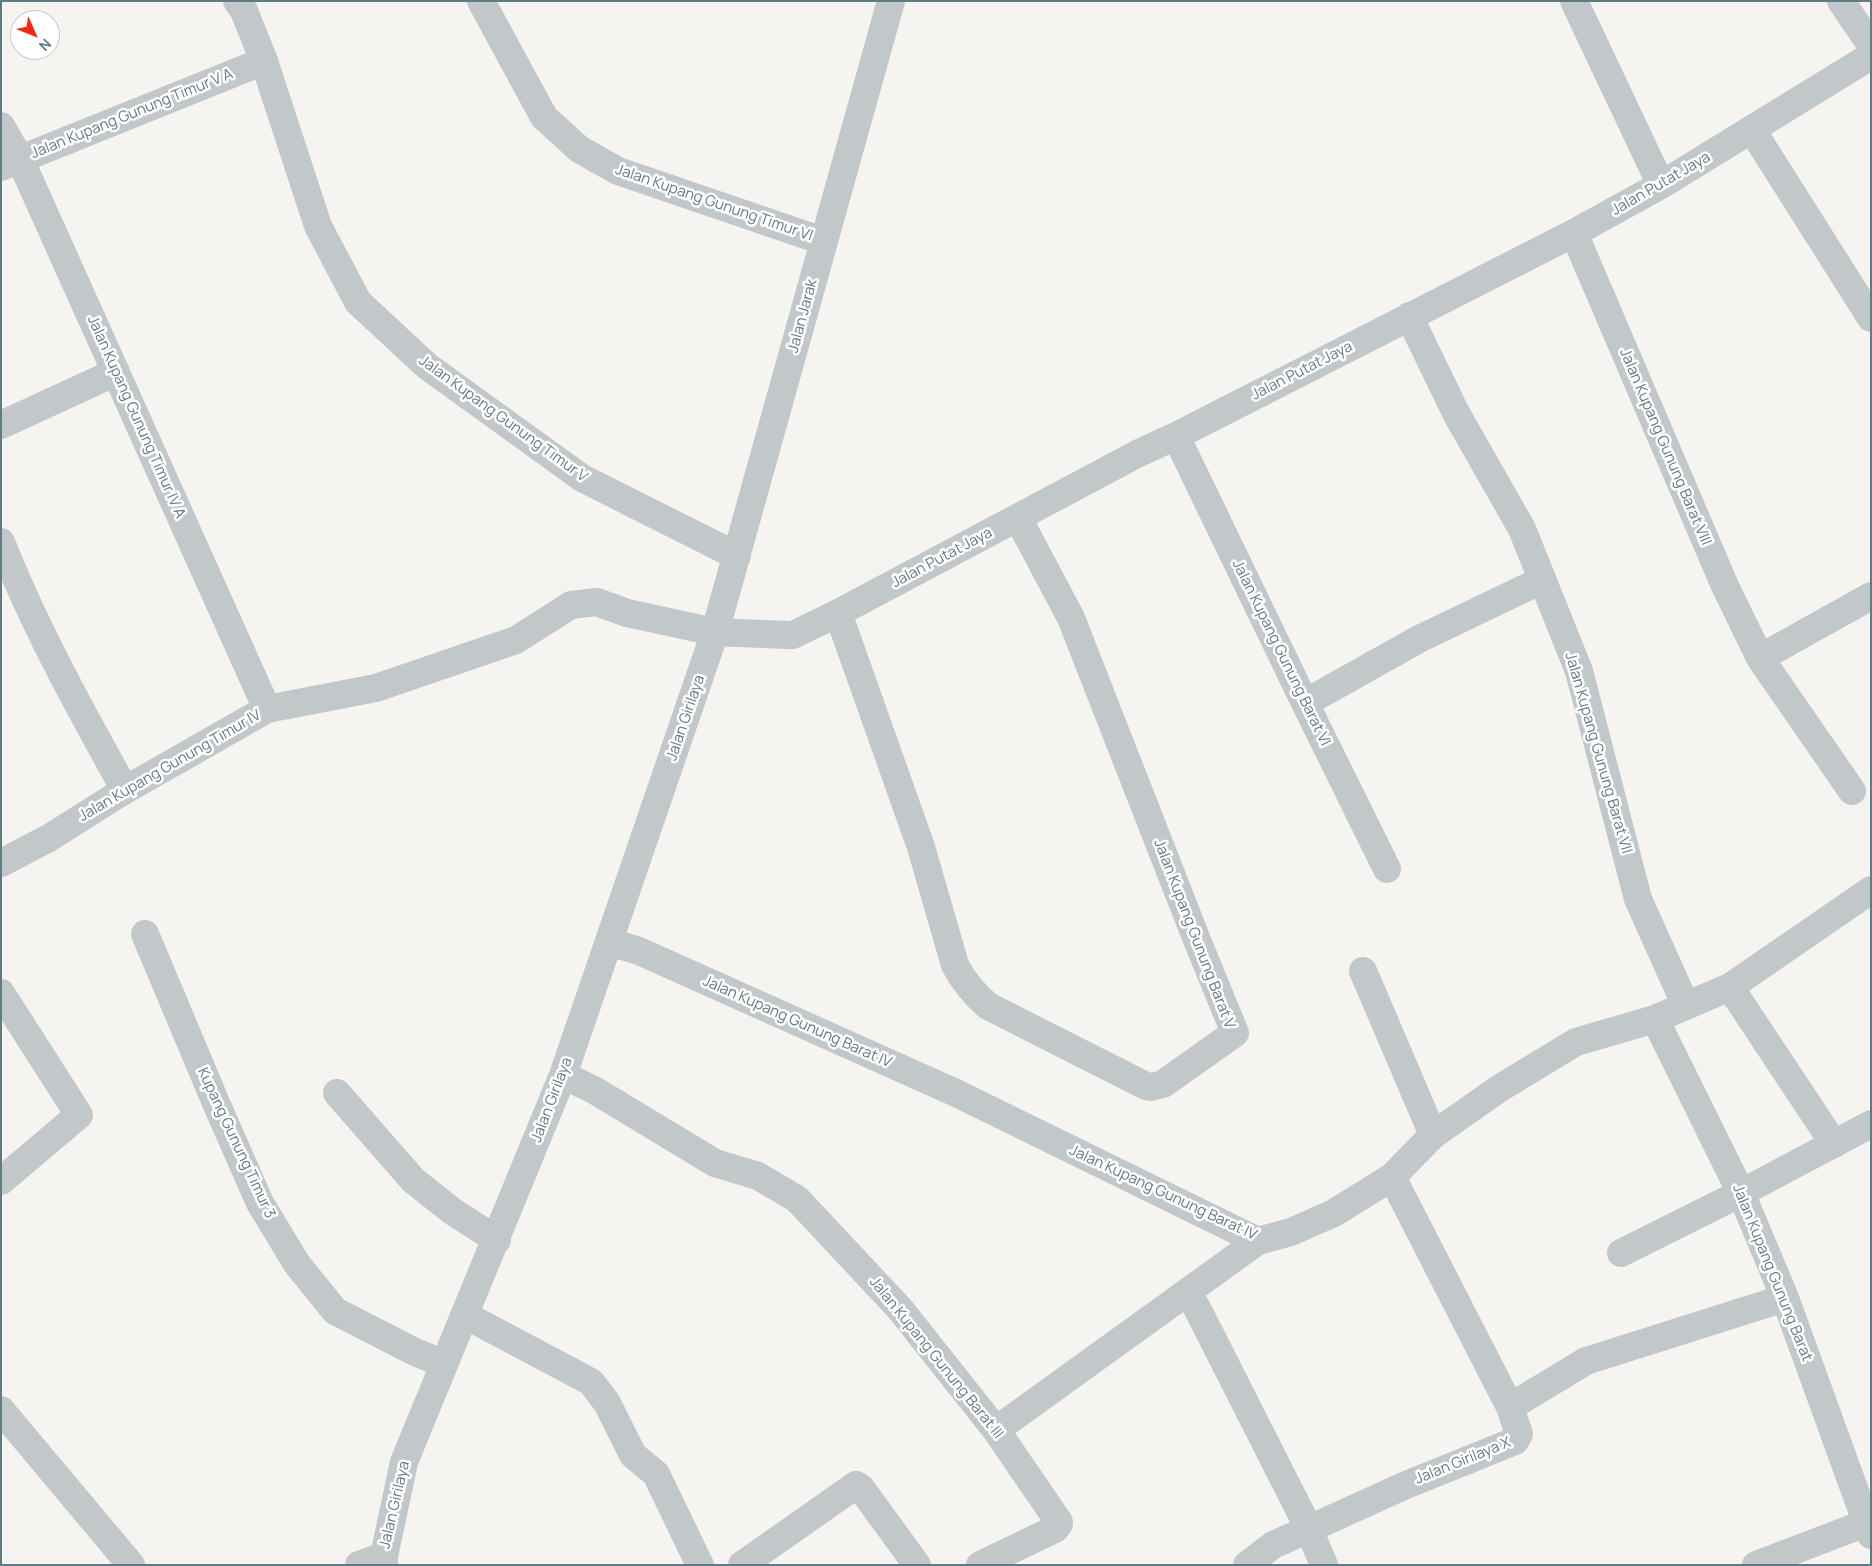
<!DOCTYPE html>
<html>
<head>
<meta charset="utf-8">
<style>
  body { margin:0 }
  #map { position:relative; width:1872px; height:1566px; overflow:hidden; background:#f5f4f1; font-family:Manrope,sans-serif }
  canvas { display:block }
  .frame { position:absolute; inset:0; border:2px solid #627a84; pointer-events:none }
  .north { position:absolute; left:10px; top:10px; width:50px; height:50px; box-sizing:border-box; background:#fff; border:1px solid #c0cace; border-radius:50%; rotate:134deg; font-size:14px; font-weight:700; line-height:20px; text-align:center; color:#627a84 }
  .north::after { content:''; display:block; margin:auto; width:18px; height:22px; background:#ed2919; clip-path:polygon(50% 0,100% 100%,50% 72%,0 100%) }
</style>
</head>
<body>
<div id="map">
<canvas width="1872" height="1566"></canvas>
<div class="frame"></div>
<div class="north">N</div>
</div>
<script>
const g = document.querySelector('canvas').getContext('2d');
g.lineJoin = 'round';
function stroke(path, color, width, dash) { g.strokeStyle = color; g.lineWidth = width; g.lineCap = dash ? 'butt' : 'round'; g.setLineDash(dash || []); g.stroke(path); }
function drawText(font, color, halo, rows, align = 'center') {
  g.font = font + ' Manrope,sans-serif'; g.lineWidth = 5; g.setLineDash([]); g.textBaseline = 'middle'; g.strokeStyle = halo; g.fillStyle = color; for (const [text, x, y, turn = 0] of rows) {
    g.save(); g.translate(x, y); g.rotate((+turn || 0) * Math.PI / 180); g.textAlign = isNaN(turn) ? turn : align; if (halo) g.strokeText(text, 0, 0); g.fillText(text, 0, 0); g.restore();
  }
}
const minor = new Path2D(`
  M 237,1 L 244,11 L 264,61 L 318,226 L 358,302 L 427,366 L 582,478 L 737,556
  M 481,1 L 544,117 L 579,149 L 618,171 L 823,241
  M 1574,1 L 1661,185
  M 1841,1 L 1871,45
  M 1,126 L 20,159 L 267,709
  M 1752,130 L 1871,318
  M 1,167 L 264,61
  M 1574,233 L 1725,586 L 1760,658 L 1852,791
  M 1409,316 L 1456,413 L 1522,529 L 1579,671 L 1638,899 L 1686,1006
  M 1,425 L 116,372
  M 1176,436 L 1305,703 L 1387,869
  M 1,542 C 35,628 80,709 125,790
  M 838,613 L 921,847 L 955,965 C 964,982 974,994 988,1006 L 1146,1086 L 1151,1087 L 1163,1084 L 1235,1033 L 1197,940 L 1071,618 L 1018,518
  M 1760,658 L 1871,596
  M 1305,703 L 1419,639 L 1542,580
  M 1,863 L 49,838 L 125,790 L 267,709 L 376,688 L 516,640 L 571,605 L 597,602 L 627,613 L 715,632 L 787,635 L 793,635 L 838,613 L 1139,453 L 1176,436 L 1574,233 L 1661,185 L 1871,56
  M 145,934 L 216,1103 L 260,1203 L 297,1264 L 335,1311 L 415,1352 L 444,1364
  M 609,942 L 639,951 L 956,1093 L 1258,1241 L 1291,1232 L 1334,1213 L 1392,1177 L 1433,1135 L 1500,1088 L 1576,1042 L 1655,1019 L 1730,987 L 1871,890
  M 1363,971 L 1433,1135
  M 1730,987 L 1834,1144
  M 1,993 L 79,1115 L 1,1181
  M 1655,1019 L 1741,1193 L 1785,1298 L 1871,1535
  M 563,1075 L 594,1090 L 715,1163 L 758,1176 L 797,1199 L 900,1309 L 996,1430 L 1059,1522 L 1059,1524 L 1055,1529 L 980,1565
  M 337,1093 L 413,1180 L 452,1211 L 497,1240
  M 1392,1177 L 1510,1407
  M 1621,1253 L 1741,1193 L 1871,1124
  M 1196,1306 L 1309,1529 L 1324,1565
  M 465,1315 L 591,1382 L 607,1403 L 633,1455 L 656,1474 L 700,1565
  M 1,1410 L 131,1565
  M 996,1430 L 1258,1241
  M 359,1565 L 384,1556
  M 384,1565 L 384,1556 L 404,1462 L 563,1075 L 715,632 L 891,1
  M 742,1565 L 856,1485 L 861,1488 L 917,1565
  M 1247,1565 L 1273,1545 L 1309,1529 L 1406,1485 L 1515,1441 L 1519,1434 L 1510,1407 L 1586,1361 L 1785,1298
  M 1756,1565 L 1866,1523 L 1871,1519`);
const streetNames = [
  ["Jalan Kupang Gunung Timur V A",132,114,-22],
  ["Jalan Putat Jaya",1661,184,-30],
  ["Jalan Kupang Gunung Timur VI",714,203,19],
  ["Jalan Jarak",803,316,-75],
  ["Jalan Putat Jaya",1302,371,-27],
  ["Jalan Kupang Gunung Timur IV A",136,417,66],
  ["Jalan Kupang Gunung Timur V",503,419,36],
  ["Jalan Kupang Gunung Barat VIII",1665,447,67],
  ["Jalan Putat Jaya",942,558,-28],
  ["Jalan Kupang Gunung Barat VI",1281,653,64],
  ["Jalan Girilaya",686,718,-71],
  ["Jalan Kupang Gunung Barat VII",1598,753,74],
  ["Jalan Kupang Gunung Timur IV",170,766,-30],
  ["Jalan Kupang Gunung Barat V",1194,934,69],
  ["Jalan Kupang Gunung Barat IV",797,1022,24],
  ["Jalan Girilaya",552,1100,-69],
  ["Kupang Gunung Timur 3",236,1143,65],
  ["Jalan Kupang Gunung Barat IV",1163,1193,25],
  ["Jalan Kupang Gunung Barat",1772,1273,68],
  ["Jalan Kupang Gunung Barat III",936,1358,51],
  ["Jalan Girilaya X",1463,1461,-22],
  ["Jalan Girilaya",395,1505,-77]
];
stroke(minor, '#c2c7c9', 28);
drawText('15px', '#627a84', '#fff', streetNames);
</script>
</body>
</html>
